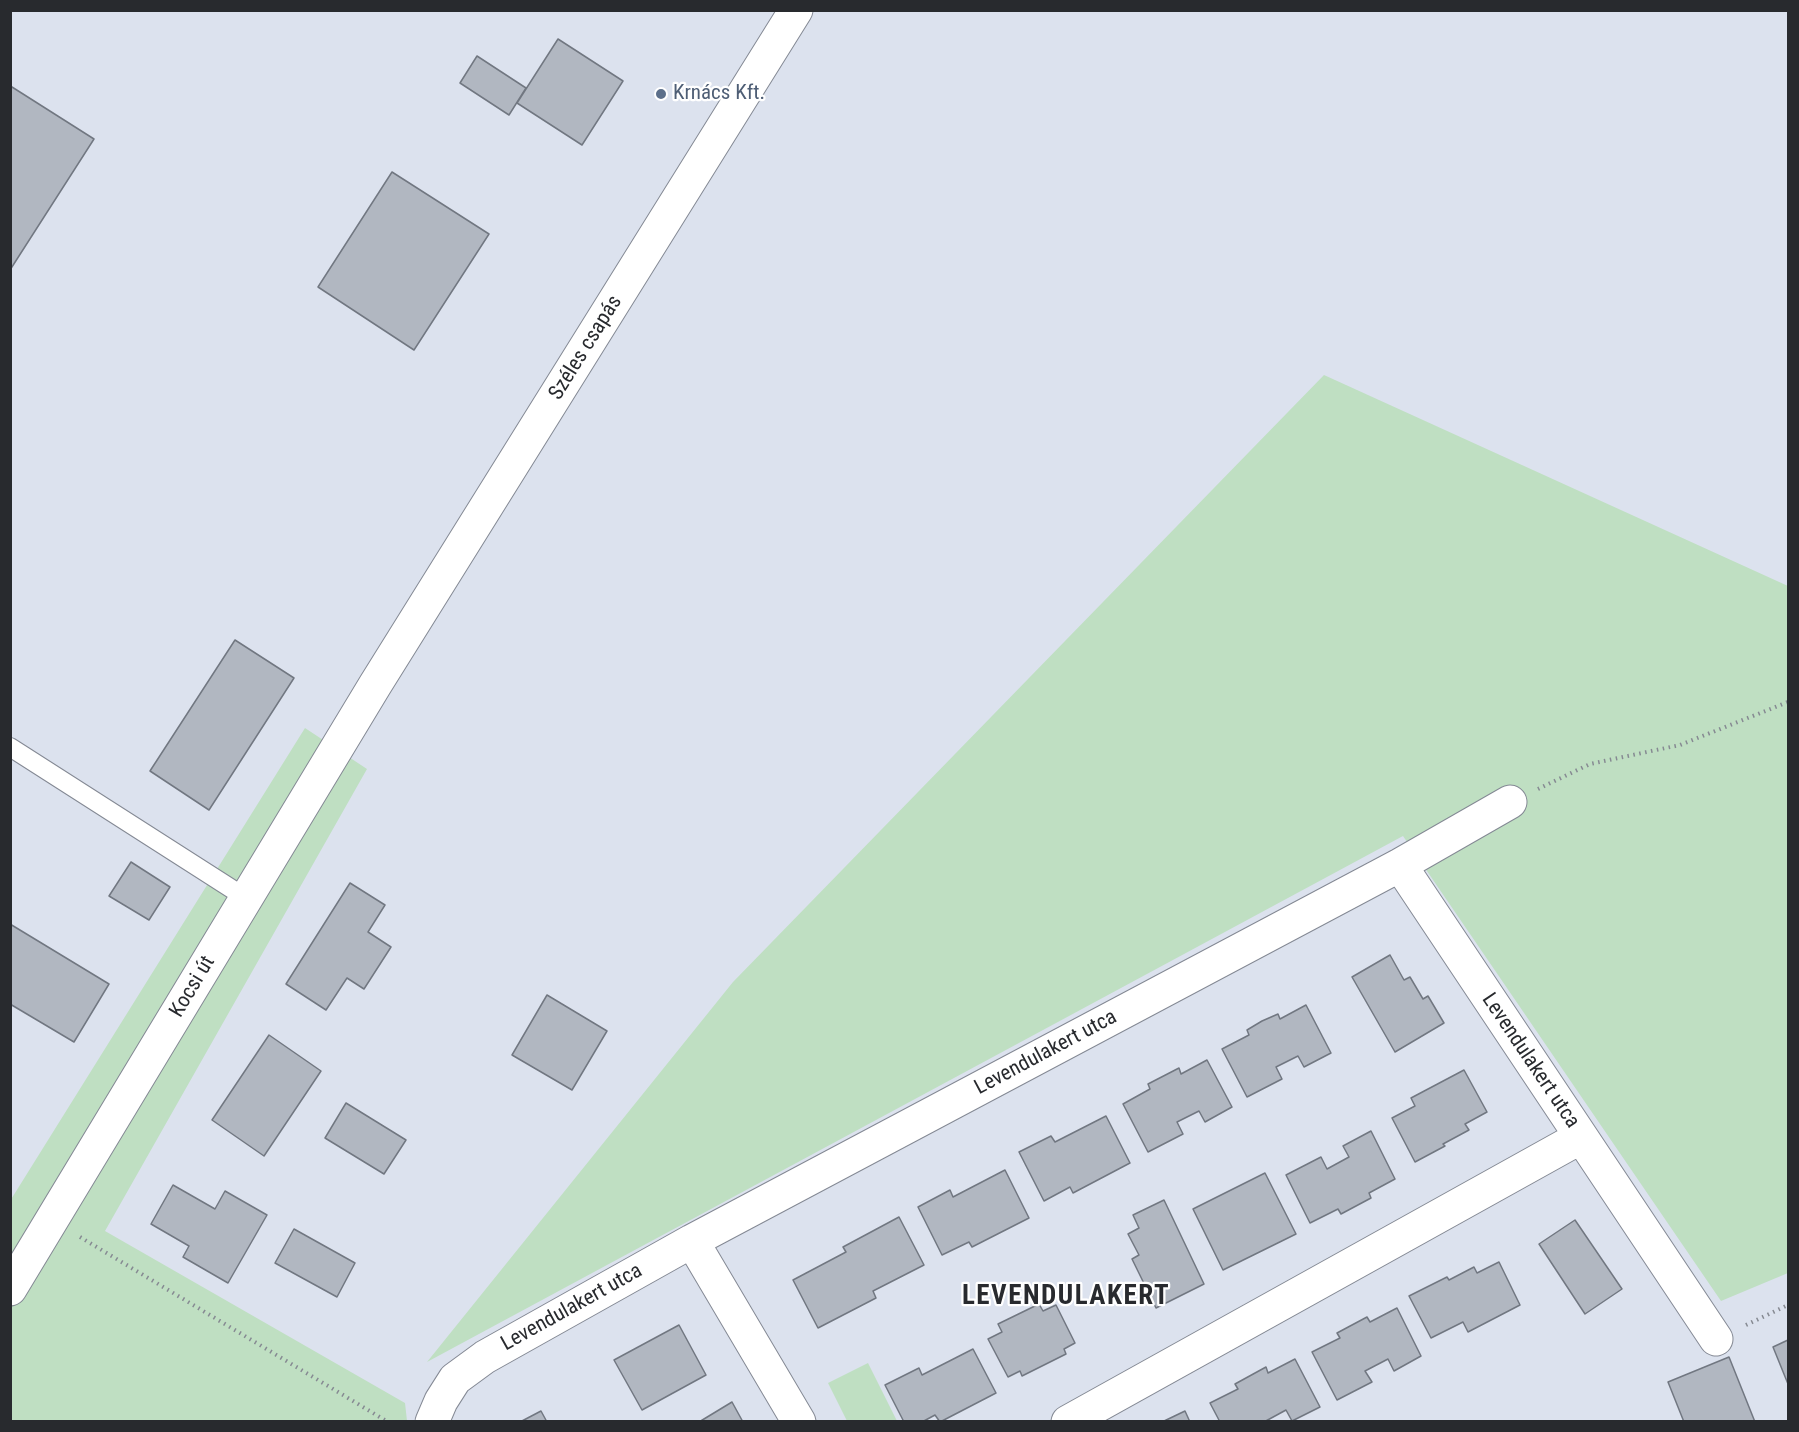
<!DOCTYPE html>
<html>
<head>
<meta charset="utf-8">
<style>
  body { margin:0 }
  #map { position:relative; width:1799px; height:1432px; overflow:hidden; background:#dce2ee; font-family:"Roboto Condensed",sans-serif }
  canvas { display:block }
  .frame { position:absolute; inset:0; border:12px solid #282a2e; pointer-events:none }
</style>
</head>
<body>
<div id="map">
<canvas width="1799" height="1432"></canvas>
<div class="frame"></div>
</div>
<script>
const g = document.querySelector('canvas').getContext('2d');
g.lineJoin = 'round';
function fillPath(path, color) { g.fillStyle = color; g.fill(path, 'evenodd'); }
function stroke(path, color, width, dash) { g.strokeStyle = color; g.lineWidth = width; g.lineCap = dash ? 'butt' : 'round'; g.setLineDash(dash || []); g.stroke(path); }
function drawText(font, color, halo, rows, align = 'center') {
  g.font = font + ' "Roboto Condensed",sans-serif'; g.lineWidth = 4.5; g.setLineDash([]); g.textBaseline = 'middle'; g.strokeStyle = halo; g.fillStyle = color; for (const [text, x, y, turn = 0] of rows) {
    g.save(); g.translate(x, y); g.rotate((+turn || 0) * Math.PI / 180); g.textAlign = isNaN(turn) ? turn : align; if (halo) g.strokeText(text, 0, 0); g.fillText(text, 0, 0); g.restore();
  }
}
const green = new Path2D(`
  M 1324,375 L 1788,586 L 1788,1273 L 1721,1301 L 1403,836 L 427,1362 L 733,982 Z
  M 305,728 L 367,769 L 105,1231 L 405,1403 L 407,1421 L 11,1421 L 10,1201 Z
  M 868,1363 L 897,1421 L 847,1421 L 828,1383 Z`);
const building = new Path2D(`
  M 558,39 L 623,81 L 582,145 L 517,103 Z
  M 477,56 L 526,88 L 509,115 L 460,83 Z
  M 12,87 L 94,139 L 10,270 L 10,89 Z
  M 392,172 L 489,234 L 414,350 L 318,287 Z
  M 235,640 L 294,678 L 209,810 L 150,771 Z
  M 131,862 L 170,887 L 149,920 L 109,896 Z
  M 350,883 L 385,905 L 368,932 L 391,947 L 364,989 L 347,978 L 326,1010 L 286,984 Z
  M 10,924 L 109,984 L 74,1042 L 10,1004 Z
  M 1390,955 L 1404,980 L 1410,977 L 1423,999 L 1428,996 L 1444,1023 L 1395,1052 L 1352,977 Z
  M 547,995 L 607,1031 L 572,1090 L 512,1055 Z
  M 1306,1005 L 1331,1053 L 1304,1067 L 1298,1056 L 1276,1067 L 1282,1079 L 1247,1097 L 1222,1049 L 1249,1035 L 1247,1030 L 1262,1021 L 1278,1014 L 1280,1019 Z
  M 269,1035 L 321,1071 L 264,1156 L 212,1120 Z
  M 1207,1060 L 1232,1107 L 1205,1122 L 1199,1111 L 1177,1122 L 1183,1134 L 1148,1152 L 1123,1104 L 1150,1089 L 1148,1084 L 1179,1068 L 1181,1074 Z
  M 1464,1070 L 1487,1112 L 1465,1124 L 1469,1130 L 1443,1144 L 1445,1146 L 1415,1162 L 1392,1118 L 1415,1106 L 1411,1098 Z
  M 346,1103 L 406,1140 L 384,1174 L 325,1138 Z
  M 1106,1116 L 1130,1163 L 1073,1193 L 1070,1187 L 1044,1201 L 1019,1152 L 1051,1136 L 1055,1142 Z
  M 1371,1131 L 1395,1179 L 1369,1193 L 1371,1198 L 1341,1214 L 1338,1209 L 1310,1223 L 1286,1175 L 1321,1157 L 1327,1169 L 1349,1157 L 1343,1146 Z
  M 1005,1170 L 1029,1218 L 972,1247 L 969,1242 L 942,1255 L 918,1207 L 950,1190 L 953,1197 Z
  M 1265,1173 L 1296,1234 L 1223,1270 L 1193,1209 Z
  M 173,1185 L 215,1209 L 225,1191 L 267,1215 L 228,1283 L 183,1257 L 189,1246 L 151,1224 Z
  M 1164,1200 L 1204,1284 L 1156,1308 L 1132,1259 L 1139,1255 L 1128,1234 L 1139,1228 L 1133,1215 Z
  M 899,1217 L 924,1265 L 873,1291 L 876,1298 L 818,1328 L 793,1280 L 846,1252 L 843,1247 Z
  M 1575,1220 L 1622,1289 L 1585,1314 L 1539,1244 Z
  M 294,1229 L 355,1263 L 337,1297 L 275,1263 Z
  M 1499,1262 L 1520,1305 L 1468,1332 L 1463,1322 L 1431,1338 L 1409,1296 L 1447,1277 L 1449,1280 L 1474,1267 L 1477,1273 Z
  M 1039,1304 L 1043,1311 L 1056,1305 L 1075,1343 L 1064,1349 L 1066,1354 L 1022,1376 L 1020,1371 L 1008,1377 L 988,1339 L 1002,1332 L 998,1324 Z
  M 1397,1308 L 1421,1356 L 1394,1371 L 1388,1359 L 1365,1371 L 1372,1382 L 1337,1400 L 1312,1352 L 1340,1338 L 1337,1333 L 1367,1317 L 1370,1322 Z
  M 679,1325 L 706,1375 L 642,1410 L 614,1360 Z
  M 1788,1340 L 1788,1384 L 1773,1347 Z
  M 973,1349 L 996,1393 L 940,1422 L 935,1415 L 922,1422 L 904,1422 L 885,1385 L 919,1368 L 922,1375 Z
  M 1729,1357 L 1755,1422 L 1684,1422 L 1668,1382 Z
  M 1295,1359 L 1320,1407 L 1292,1421 L 1286,1410 L 1264,1422 L 1220,1422 L 1210,1403 L 1238,1389 L 1235,1384 L 1266,1367 L 1268,1373 Z
  M 732,1402 L 743,1422 L 699,1422 Z
  M 541,1411 L 547,1422 L 520,1422 Z
  M 1185,1411 L 1190,1422 L 1162,1422 Z`);
const path = new Path2D(`
  M 1538,789 L 1590,764 L 1680,745 L 1788,702
  M 80,1237 L 388,1422
  M 1746,1325 L 1788,1305`);
const lane = new Path2D(`
  M 10,747 L 246,898`);
const street = new Path2D(`
  M 1400,865 L 1716,1339
  M 692,1241 L 799,1422
  M 10,1289 L 375,685 L 796,10
  M 432,1422 L 441,1401 L 455,1379 L 485,1357 L 692,1241 L 1400,865 L 1510,802
  M 1068,1422 L 1581,1137`);
const markers = [
  [661,94,6,"#5c6f8a"]
];
const serviceNames = [
  ["Krnács Kft.",673,94]
];
const streetNames = [
  ["Széles csapás",586,348,-58],
  ["Kocsi út",193,987,-59],
  ["Levendulakert utca",1046,1053,-28],
  ["Levendulakert utca",1530,1061,56],
  ["Levendulakert utca",572,1308,-29]
];
const districtNames = [
  ["LEVENDULAKERT",1066,1297]
];
fillPath(green, '#bfdfc2');
fillPath(building, '#b1b7c1');
stroke(building, '#717781', 1.5);
stroke(lane, '#848994', 20);
stroke(street, '#848994', 35);
stroke(path, '#868a92', 4, [1.5, 4.5]);
stroke(lane, '#fff', 18);
stroke(street, '#fff', 33);
for (const [x, y, r, color] of markers) { const dot = new Path2D(); dot.arc(x, y, r, 0, 2 * Math.PI); g.fillStyle = color; g.fill(dot); stroke(dot, '#fff', 2); }
drawText('21px', '#4e5e75', '#fff', serviceNames, 'left');
drawText('21px', '#282a2e', '#fff', streetNames);
g.letterSpacing = '1.5px';
drawText('bold 27px', '#282a2e', '#fff', districtNames);
g.letterSpacing = '0px';
</script>
</body>
</html>
